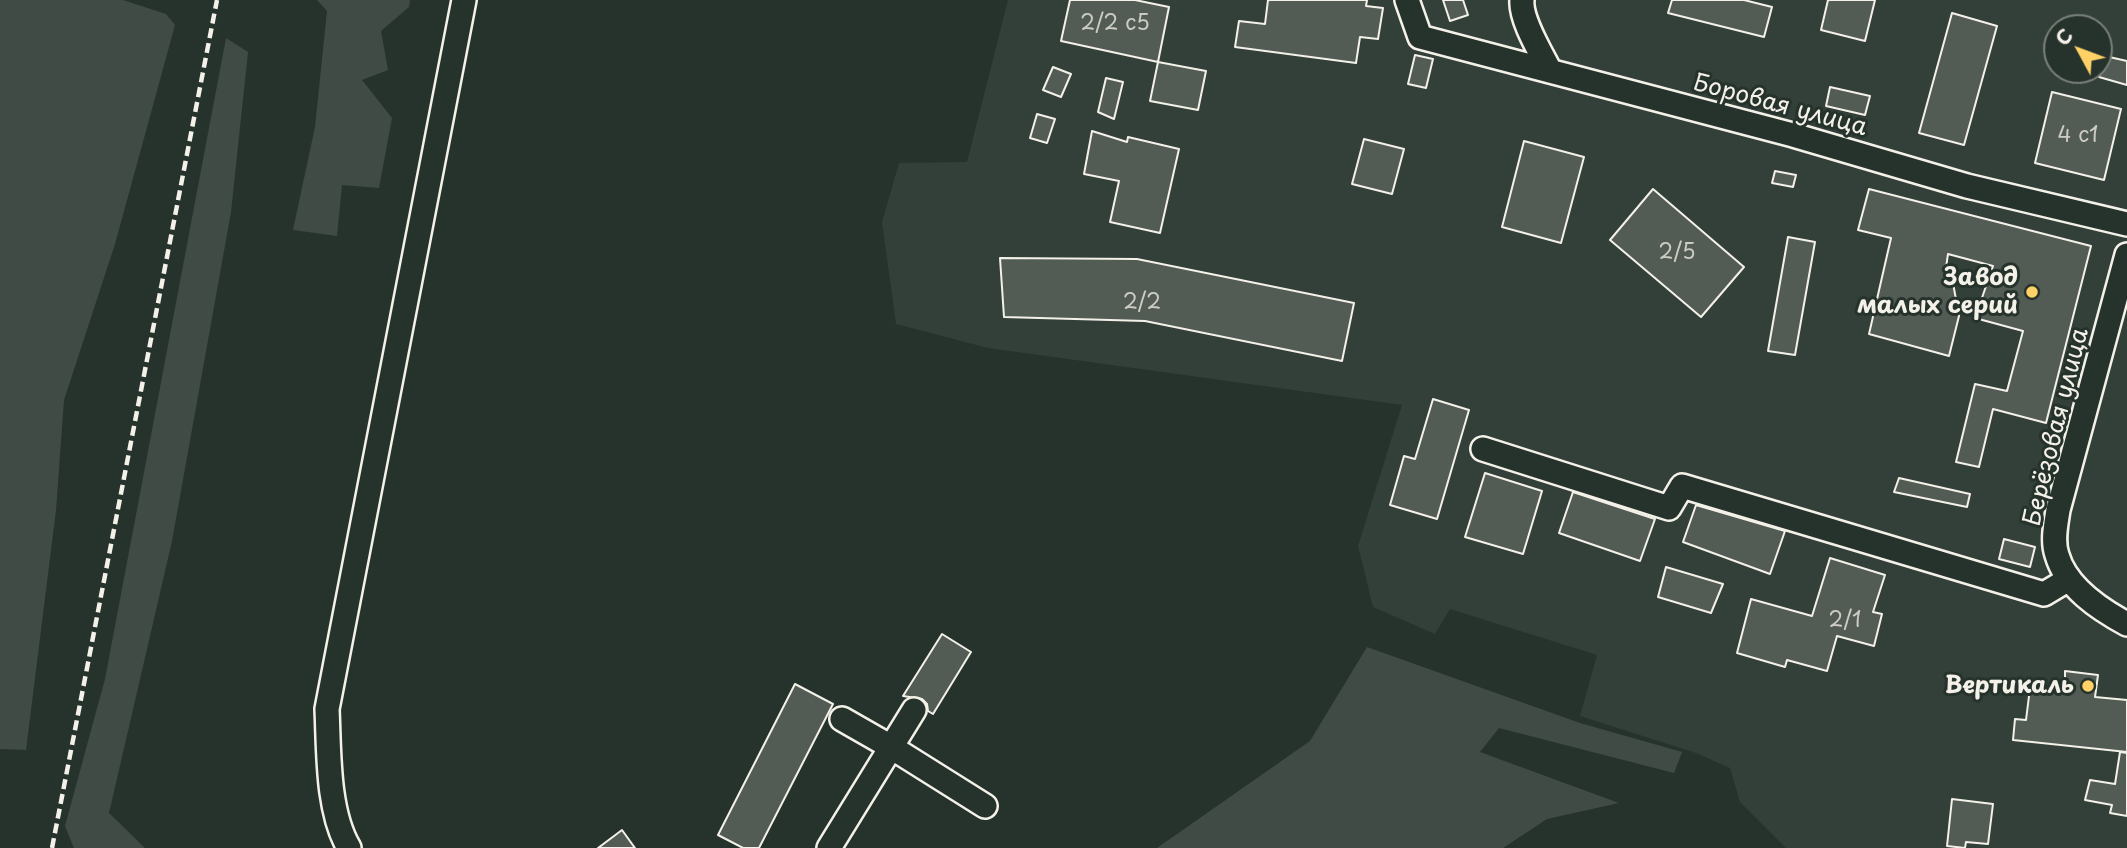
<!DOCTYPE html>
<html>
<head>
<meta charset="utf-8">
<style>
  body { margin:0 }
  #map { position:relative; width:2127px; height:848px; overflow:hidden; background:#26332d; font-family:"Playpen Sans",sans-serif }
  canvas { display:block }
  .north { position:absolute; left:2043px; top:14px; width:70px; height:70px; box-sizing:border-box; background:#26332d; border:2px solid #787f78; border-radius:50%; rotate:311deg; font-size:19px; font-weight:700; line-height:28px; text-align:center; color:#f4f1e8 }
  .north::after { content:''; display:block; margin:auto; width:24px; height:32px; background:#ffd166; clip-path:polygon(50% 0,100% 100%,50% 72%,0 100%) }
</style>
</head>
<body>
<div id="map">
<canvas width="2127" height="848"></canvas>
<div class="north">С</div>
</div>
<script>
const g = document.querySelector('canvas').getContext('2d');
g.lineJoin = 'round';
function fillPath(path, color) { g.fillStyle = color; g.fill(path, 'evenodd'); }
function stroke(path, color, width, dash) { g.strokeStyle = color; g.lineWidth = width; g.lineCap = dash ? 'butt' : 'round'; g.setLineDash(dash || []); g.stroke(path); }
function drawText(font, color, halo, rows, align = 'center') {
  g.font = font + ' "Playpen Sans",sans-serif'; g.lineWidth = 6; g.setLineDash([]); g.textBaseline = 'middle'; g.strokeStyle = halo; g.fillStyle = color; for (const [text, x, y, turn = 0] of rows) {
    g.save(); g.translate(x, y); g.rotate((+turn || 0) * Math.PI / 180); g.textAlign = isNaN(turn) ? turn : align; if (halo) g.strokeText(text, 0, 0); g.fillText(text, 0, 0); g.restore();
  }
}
const built = new Path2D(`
  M 1008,0 L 2127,0 L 2127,848 L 1786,848 L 1740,802 L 1730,768 L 1696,753 L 1580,716 L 1597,655 L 1450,609 L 1435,634 L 1373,607 L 1358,546 L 1402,405 L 988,348 L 896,324 L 882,222 L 899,163 L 967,162 ZM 2057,28 L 2099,28 L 2099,70 L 2057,70 Z`);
const green = new Path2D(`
  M 0,0 L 123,0 L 166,14 L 175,25 L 115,244 L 64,400 L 56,510 L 26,750 L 0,749 Z
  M 317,0 L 410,0 L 409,7 L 381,31 L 388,70 L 362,80 L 392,118 L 379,188 L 342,185 L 337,236 L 293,230 L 315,127 L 327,11 Z
  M 226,38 L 248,52 L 231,212 L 172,541 L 109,813 L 145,848 L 74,848 L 65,826 L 105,679 Z
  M 1367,647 L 1580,723 L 1682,752 L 1674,773 L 1499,728 L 1480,752 L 1619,803 L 1547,819 L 1503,848 L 1157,848 L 1310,741 Z`);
const building = new Path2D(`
  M 1070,0 L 1135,0 L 1169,7 L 1158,62 L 1061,41 Z
  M 1268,0 L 1367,0 L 1366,6 L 1383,8 L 1378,39 L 1360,37 L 1356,63 L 1235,47 L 1239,21 L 1265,24 Z
  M 1443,0 L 1463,0 L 1468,15 L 1450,21 Z
  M 1672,0 L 1744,0 L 1772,7 L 1764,37 L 1668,13 Z
  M 1828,0 L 1875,0 L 1865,41 L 1821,30 Z
  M 1952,13 L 1997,26 L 1964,145 L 1919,133 Z
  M 1415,55 L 1433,59 L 1426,88 L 1408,84 Z
  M 2105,56 L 2127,61 L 2127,85 L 2099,77 Z
  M 1158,62 L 1206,71 L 1198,110 L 1150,101 Z
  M 1053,67 L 1071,74 L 1061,97 L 1043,90 Z
  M 1106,78 L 1123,82 L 1114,119 L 1098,112 Z
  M 1830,87 L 1870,96 L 1865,115 L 1826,106 Z
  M 2052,92 L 2121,109 L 2104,180 L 2035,163 Z
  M 1037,114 L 1055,119 L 1047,143 L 1030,138 Z
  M 1092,131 L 1127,142 L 1128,137 L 1179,149 L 1160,233 L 1110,222 L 1119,181 L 1084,174 Z
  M 1364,139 L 1404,149 L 1392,194 L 1352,184 Z
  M 1524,141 L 1584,157 L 1561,243 L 1502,227 Z
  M 1775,171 L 1796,175 L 1793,187 L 1772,183 Z
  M 1653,189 L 1744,267 L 1701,317 L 1610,240 Z
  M 1869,189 L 2091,246 L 2046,423 L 1993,409 L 1979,467 L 1956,462 L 1975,384 L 2007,391 L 2023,331 L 1975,318 L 1993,266 L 1948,254 L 1944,281 L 1953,283 L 1959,316 L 1949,356 L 1869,334 L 1891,238 L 1858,230 Z
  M 1788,237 L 1815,242 L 1795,355 L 1768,351 Z
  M 1000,258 L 1137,259 L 1354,303 L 1342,361 L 1145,321 L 1004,317 Z
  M 1433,399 L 1469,410 L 1437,519 L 1390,505 L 1404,456 L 1415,459 Z
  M 1485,473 L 1542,491 L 1523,554 L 1465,537 Z
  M 1899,478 L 1970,494 L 1967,507 L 1894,492 Z
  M 1573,492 L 1655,519 L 1640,561 L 1559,533 Z
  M 1696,505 L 1785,531 L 1770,574 L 1683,542 Z
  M 2004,539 L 2035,547 L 2030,567 L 1999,559 Z
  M 1830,558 L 1885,575 L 1873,612 L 1882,614 L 1874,646 L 1837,636 L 1827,671 L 1787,660 L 1785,667 L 1737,653 L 1751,599 L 1812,616 Z
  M 1666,567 L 1723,584 L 1711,613 L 1658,597 Z
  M 942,634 L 971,652 L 933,714 L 928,711 L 927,704 L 922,699 L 903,696 Z
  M 2065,671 L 2098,675 L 2095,697 L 2127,700 L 2127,752 L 2013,740 L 2015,719 L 2026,720 L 2030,688 L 2065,687 Z
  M 795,684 L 833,704 L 759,848 L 743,848 L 718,835 Z
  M 2120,752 L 2127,753 L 2127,816 L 2110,813 L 2112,805 L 2085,800 L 2090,780 L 2115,784 Z
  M 1952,799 L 1993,804 L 1988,844 L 1966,842 L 1965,848 L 1947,846 Z
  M 622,830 L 635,848 L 598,848 Z`);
const minor = new Path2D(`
  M 1407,0 L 1420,37 L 1793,135 L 1967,186 L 2127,224
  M 1522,0 C 1520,19 1541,53 1550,71
  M 2127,255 L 2058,510 C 2056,524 2052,541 2057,555 C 2066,587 2099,609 2127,624
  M 1483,449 L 1669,508 L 1682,486 L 2044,594 L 2069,579
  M 842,719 L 891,747 L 985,806
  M 349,848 C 327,811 329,751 327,709 L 464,0
  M 829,848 L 914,710`);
const rail = new Path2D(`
  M 52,848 L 217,0`);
const markers = [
  [2032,292,7,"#ffd166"],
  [2088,686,7,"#ffd166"]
];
const numberNames = [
  ["2/2 с5",1115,24],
  ["4 с1",2078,136],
  ["2/5",1677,253],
  ["2/2",1142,303],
  ["2/1",1845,621]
];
const streetNames = [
  ["Боровая улица",1780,106,15],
  ["Берёзовая улица",2057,427,-76]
];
const poiNames = [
  ["Завод",2018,278],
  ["малых серий",2018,306],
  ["Вертикаль",2074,686]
];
fillPath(built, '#333f39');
fillPath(green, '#414b45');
fillPath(building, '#525c55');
stroke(building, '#f4f1e8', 2);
stroke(minor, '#f4f1e8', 28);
stroke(minor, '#26332d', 23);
stroke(rail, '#f4f1e8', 4.5, [10, 5]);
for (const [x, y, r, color] of markers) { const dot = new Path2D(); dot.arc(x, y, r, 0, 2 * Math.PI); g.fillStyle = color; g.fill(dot); stroke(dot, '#26332d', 2.5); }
drawText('21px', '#ccccc3', null, numberNames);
drawText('24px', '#f4f1e8', '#26332d', streetNames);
drawText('bold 24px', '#f4f1e8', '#26332d', poiNames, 'right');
</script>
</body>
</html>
